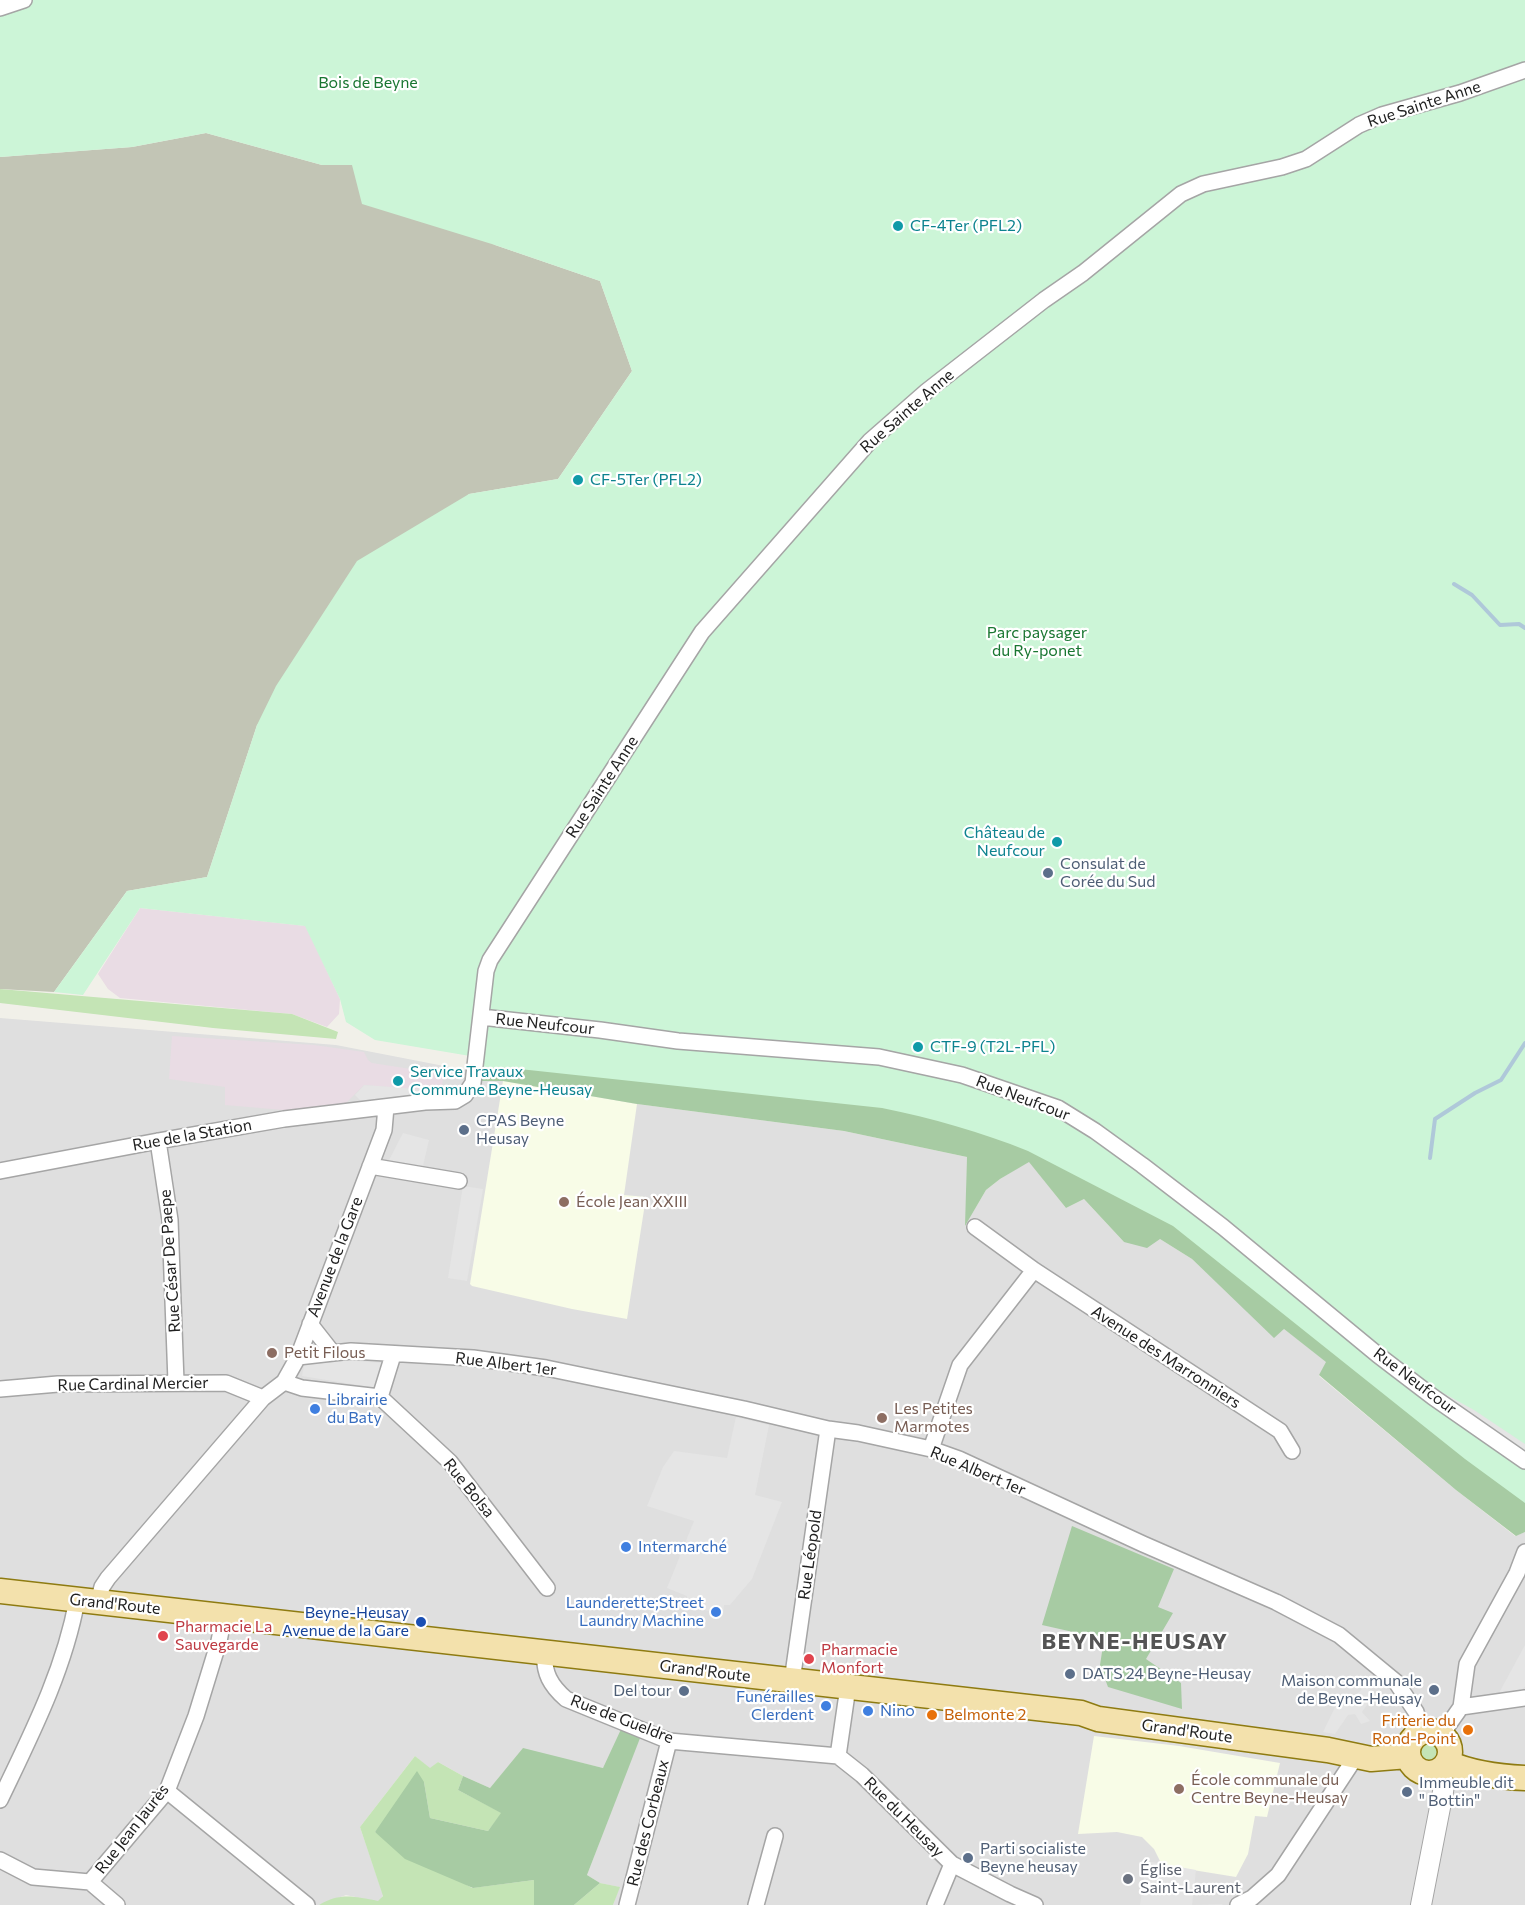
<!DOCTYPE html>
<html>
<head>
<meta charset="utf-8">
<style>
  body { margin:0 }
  canvas { display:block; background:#f1f0e9 }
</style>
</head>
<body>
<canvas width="1525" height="1905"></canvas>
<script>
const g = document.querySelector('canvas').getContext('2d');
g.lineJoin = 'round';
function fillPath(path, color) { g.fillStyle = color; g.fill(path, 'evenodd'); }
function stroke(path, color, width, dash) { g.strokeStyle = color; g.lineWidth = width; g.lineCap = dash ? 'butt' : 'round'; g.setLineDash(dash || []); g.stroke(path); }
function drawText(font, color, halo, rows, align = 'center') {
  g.font = font + ' Commissioner,sans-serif'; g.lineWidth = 4.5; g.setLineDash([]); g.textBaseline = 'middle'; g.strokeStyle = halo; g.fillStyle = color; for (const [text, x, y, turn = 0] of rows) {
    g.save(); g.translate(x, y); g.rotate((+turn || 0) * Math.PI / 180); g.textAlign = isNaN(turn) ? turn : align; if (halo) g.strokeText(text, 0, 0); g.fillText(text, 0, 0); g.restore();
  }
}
const residential = new Path2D(`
  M 0,1018 L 336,1045 L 475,1072 L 479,1081 L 503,1081 L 637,1104 L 844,1131 L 967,1157 L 966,1224 L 986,1190 L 1000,1179 L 1029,1161 L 1066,1208 L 1084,1199 L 1124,1242 L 1160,1239 L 1192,1259 L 1274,1337 L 1284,1329 L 1327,1362 L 1319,1376 L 1456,1490 L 1515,1536 L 1525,1532 L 1525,1905 L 613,1905 L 619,1887 L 600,1883 L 587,1875 L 641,1733 L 603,1768 L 523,1749 L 490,1788 L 463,1776 L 438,1762 L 430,1769 L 415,1756 L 360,1827 L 383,1895 L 379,1902 L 346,1895 L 319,1905 L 0,1905 Z`);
const industrial = new Path2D(`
  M 140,908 L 306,926 L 340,999 L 339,1014 L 327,1027 L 292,1014 L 120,998 L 108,989 L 98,974 Z
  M 172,1036 L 314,1045 L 364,1052 L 368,1060 L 372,1063 L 443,1074 L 442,1091 L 364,1085 L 344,1105 L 295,1111 L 225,1105 L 225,1087 L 169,1079 Z`);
const education = new Path2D(`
  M 503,1081 L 637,1104 L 624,1195 L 646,1197 L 627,1319 L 572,1309 L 472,1286 L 470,1284 Z
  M 1094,1736 L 1179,1746 L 1280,1763 L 1267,1817 L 1255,1816 L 1248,1854 L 1236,1877 L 1162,1865 L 1154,1849 L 1142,1837 L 1117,1832 L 1078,1834 Z`);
const construction = new Path2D(`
  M 206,133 L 322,165 L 353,165 L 495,245 L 600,281 L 632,371 L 558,479 L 469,494 L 257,725 L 207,877 L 127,891 L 54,992 L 0,989 L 0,157 L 132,147 Z`);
const grass = new Path2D(`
  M 0,989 L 292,1014 L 338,1032 L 336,1039 L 213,1028 L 0,1003 Z
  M1419 1751a9 9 0 1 1 18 0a9 9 0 1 1-18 0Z
  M 415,1756 L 430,1768 L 438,1762 L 463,1776 L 458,1790 L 502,1813 L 488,1831 L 430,1818 L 424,1782 L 375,1832 L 472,1888 L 534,1880 L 534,1905 L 319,1905 C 341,1892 355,1897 378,1901 L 383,1896 L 360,1827 Z
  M 600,1883 L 620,1887 L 613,1905 L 574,1905 Z`);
const forest = new Path2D(`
  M 482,1043 L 1045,1110 L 1525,1463 L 1525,1532 L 1516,1536 L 1456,1490 L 1319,1375 L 1326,1362 L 1284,1329 L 1274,1338 L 1192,1259 L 1160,1239 L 1147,1248 L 1124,1242 L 1084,1199 L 1066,1208 L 1029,1162 L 1000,1179 L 986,1190 L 965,1226 L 967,1157 L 844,1131 L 637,1104 L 503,1081 L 479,1081 Z
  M 1072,1526 L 1174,1569 L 1158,1607 L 1173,1613 L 1146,1659 L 1181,1683 L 1182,1709 L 1108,1687 L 1100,1665 L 1104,1639 L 1042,1625 Z
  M 623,1725 L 642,1733 L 587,1875 L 600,1883 L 574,1905 L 534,1905 L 534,1880 L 473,1888 L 405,1859 L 375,1832 L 417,1771 L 424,1782 L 430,1818 L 488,1831 L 501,1813 L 458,1790 L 463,1776 L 490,1788 L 523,1748 L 603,1768 Z`);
const park = new Path2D(`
  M 0,0 L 1525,0 L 1525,1503 L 1465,1459 L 1173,1226 L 1028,1151 C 981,1132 932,1118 882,1108 L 501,1067 L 486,1070 L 475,1069 L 476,1057 L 375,1040 L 346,1022 L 340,999 L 305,926 L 140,908 L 83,995 L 54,992 L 127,891 L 207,877 L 257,725 L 276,686 L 357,561 L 469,494 L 558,479 L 632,371 L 600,281 L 495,245 L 362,204 L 352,165 L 322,165 L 206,133 L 132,147 L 0,157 Z`);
const parking = new Path2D(`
  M 364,1085 L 431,1090 L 425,1102 L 361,1101 L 355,1095 Z
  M 403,1133 L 429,1140 L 422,1170 L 388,1162 Z
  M 463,1186 L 483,1189 L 467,1281 L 448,1278 Z
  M 316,1358 L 383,1363 L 377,1388 L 302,1376 L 304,1365 Z
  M 1436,1389 L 1474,1410 L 1525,1444 L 1525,1461 L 1434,1397 Z
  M 736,1417 L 769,1425 L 755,1495 L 782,1502 L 752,1579 L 730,1605 L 724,1605 L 723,1614 L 686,1606 L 687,1596 L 667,1588 L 694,1521 L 647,1506 L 663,1467 L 674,1451 L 727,1458 Z
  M 1525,1645 L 1525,1686 L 1522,1690 L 1499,1693 Z
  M 1368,1683 L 1371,1692 L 1375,1694 L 1362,1712 L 1370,1721 L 1361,1724 L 1355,1714 L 1348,1715 L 1335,1734 L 1323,1732 L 1340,1697 L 1354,1697 Z
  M 1146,1861 L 1196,1870 L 1192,1905 L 1224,1904 L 1221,1905 L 1140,1905 Z`);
const stream = new Path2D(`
  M 1454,584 L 1472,595 L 1500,625 L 1519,624 L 1525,628
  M 1430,1158 L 1435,1119 L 1475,1093 L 1501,1080 L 1525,1043`);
const minor = new Path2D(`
  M 0,8 L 24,0
  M 481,1017 L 600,1030 L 678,1041 L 879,1057 L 962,1075 L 1058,1108 L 1095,1131 L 1142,1165 L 1223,1227 L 1378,1355 L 1433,1397 L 1525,1461
  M 158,1141 L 170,1220 L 176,1382
  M 370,1166 L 459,1181
  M 0,1171 L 158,1141 L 284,1119 L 425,1102 L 455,1101 L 465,1095 L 473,1083 L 486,971 L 490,960 L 702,632 L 870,441 L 927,391 L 1044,300 L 1083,273 L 1181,194 L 1203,184 L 1282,167 L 1306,159 L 1359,125 L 1382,115 L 1460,93 L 1525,70
  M 975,1227 L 1034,1270 L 1280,1431 L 1292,1451
  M 310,1324 L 332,1352
  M 298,1357 L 351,1351 L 473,1358 L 546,1368 L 744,1409 L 828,1429 L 858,1433 L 931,1449 L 959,1459 L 1143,1544 L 1276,1602 L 1339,1635 L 1396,1682 L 1416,1712 L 1422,1731
  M 284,1382 L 302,1388 L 380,1397 L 393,1355
  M 0,1389 L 58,1384 L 226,1383 L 263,1398
  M 380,1397 L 450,1462 L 547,1588
  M 931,1449 L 960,1365 L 1034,1270
  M 98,1602 L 102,1587 L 108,1578 L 263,1398 L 284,1382 L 298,1357 L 384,1130 L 386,1107
  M 545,1652 C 543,1673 551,1686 566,1699 L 669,1741 L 838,1756
  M 792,1681 L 828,1429
  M 848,1687 L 838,1756 L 862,1775 L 952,1864 L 1010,1894 L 1035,1905
  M 1461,1707 L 1525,1698
  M 1442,1734 L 1461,1707 L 1467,1664 L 1517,1573 L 1525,1552
  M 167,1791 L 307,1905
  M 0,1800 C 31,1735 64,1671 77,1600
  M 0,1860 L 33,1877 L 90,1882 L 167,1791 L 196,1716 L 219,1641 L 224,1616
  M 90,1882 L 117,1905
  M 627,1905 L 669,1741
  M 756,1905 L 775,1836
  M 935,1905 L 952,1864
  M 1238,1905 L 1252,1898 L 1278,1875 L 1357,1755`);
const tertiary = new Path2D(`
  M 1421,1905 L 1443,1792 L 1444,1784 L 1438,1771`);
const primary = new Path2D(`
  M 0,1591 L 1081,1713 L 1098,1719 L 1328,1750 L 1371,1759 L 1408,1756
  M1408 1752a21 21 0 1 1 42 0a21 21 0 1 1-42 0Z
  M 1448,1763 C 1471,1773 1500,1777 1525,1778`);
const markers = [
  [898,226,6,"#0f9aa8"],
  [578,480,6,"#0f9aa8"],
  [1057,842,6,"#0f9aa8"],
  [1048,873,6,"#5c6f8a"],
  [918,1047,6,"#0f9aa8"],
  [398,1081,6,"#0f9aa8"],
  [464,1130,6,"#5c6f8a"],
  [564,1202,6,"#8d6e63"],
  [272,1353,6,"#8d6e63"],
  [315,1409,6,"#3f7fe0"],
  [882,1418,6,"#8d6e63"],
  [626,1547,6,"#3f7fe0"],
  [716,1612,6,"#3f7fe0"],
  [421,1622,6,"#1a4fb4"],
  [163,1636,6,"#e0444e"],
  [809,1659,6,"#e0444e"],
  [1070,1674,6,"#5c6f8a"],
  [1434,1690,6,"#5c6f8a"],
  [684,1691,6,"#5c6f8a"],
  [826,1706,6,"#3f7fe0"],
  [868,1711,6,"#3f7fe0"],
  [932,1715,6,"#e8710a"],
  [1468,1730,6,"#e8710a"],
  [1179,1789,6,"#8d6e63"],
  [1407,1792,6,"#5c6f8a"],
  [968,1858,6,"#5c6f8a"],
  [1128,1879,6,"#6b7280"]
];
const parkNames = [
  ["Bois de Beyne",368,83],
  ["Parc paysager",1037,633],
  ["du Ry-ponet",1037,651]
];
const streetNames = [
  ["Rue Sainte Anne",1424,104,-18],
  ["Rue Sainte Anne",907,411,-41],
  ["Rue Sainte Anne",602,787,-57],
  ["Rue Neufcour",545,1024,6],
  ["Rue Neufcour",1023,1098,21],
  ["Rue de la Station",192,1135,-10],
  ["Avenue de la Gare",335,1257,-69],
  ["Rue César De Paepe",170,1261,-94],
  ["Avenue des Marronniers",1166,1357,33],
  ["Rue Albert 1er",506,1364,7],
  ["Rue Neufcour",1415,1381,37],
  ["Rue Cardinal Mercier",133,1384,-1],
  ["Rue Albert 1er",978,1471,23],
  ["Rue Bolsa",469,1488,51],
  ["Rue Léopold",810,1555,-82],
  ["Grand'Route",115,1604,6],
  ["Grand'Route",705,1671,7],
  ["Rue de Gueldre",622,1719,21],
  ["Grand'Route",1187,1731,8],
  ["Rue du Heusay",904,1817,45],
  ["Rue des Corbeaux",648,1823,-76],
  ["Rue Jean Jaurès",132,1829,-52]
];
const cultureNames = [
  ["CF-4Ter (PFL2)",910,226],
  ["CF-5Ter (PFL2)",590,480],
  ["Château de",1045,833,"right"],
  ["Neufcour",1045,851,"right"],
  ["CTF-9 (T2L-PFL)",930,1047],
  ["Service Travaux",410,1072],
  ["Commune Beyne-Heusay",410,1090]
];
const serviceNames = [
  ["Consulat de",1060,864],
  ["Corée du Sud",1060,882],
  ["CPAS Beyne",476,1121],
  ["Heusay",476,1139],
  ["DATS 24 Beyne-Heusay",1082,1674],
  ["Maison communale",1422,1681,"right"],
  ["de Beyne-Heusay",1422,1699,"right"],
  ["Del tour",672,1691,"right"],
  ["Immeuble dit",1419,1783],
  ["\" Bottin\"",1419,1801],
  ["Parti socialiste",980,1849],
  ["Beyne heusay",980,1867]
];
const educationNames = [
  ["École Jean XXIII",576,1202],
  ["Petit Filous",284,1353],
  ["Les Petites",894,1409],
  ["Marmotes",894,1427],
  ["École communale du",1191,1780],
  ["Centre Beyne-Heusay",1191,1798]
];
const shopNames = [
  ["Librairie",327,1400],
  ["du Baty",327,1418],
  ["Intermarché",638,1547],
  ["Launderette;Street",704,1603,"right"],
  ["Laundry Machine",704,1621,"right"],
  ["Funérailles",814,1697,"right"],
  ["Clerdent",814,1715,"right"],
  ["Nino",880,1711]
];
const transitNames = [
  ["Beyne-Heusay",409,1613],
  ["Avenue de la Gare",409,1631]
];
const healthNames = [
  ["Pharmacie La",175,1627],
  ["Sauvegarde",175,1645],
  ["Pharmacie",821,1650],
  ["Monfort",821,1668]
];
const foodNames = [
  ["Belmonte 2",944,1715],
  ["Friterie du",1456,1721,"right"],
  ["Rond-Point",1456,1739,"right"]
];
const worshipNames = [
  ["Église",1140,1870],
  ["Saint-Laurent",1140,1888]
];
const districtNames = [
  ["BEYNE-HEUSAY",1135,1642]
];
fillPath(residential, '#dfdfdf');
fillPath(industrial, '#e9dce4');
fillPath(education, '#f8fce7');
fillPath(construction, '#c2c5b5');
fillPath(grass, '#c4e4b5');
fillPath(forest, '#a7cba3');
fillPath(park, '#ccf5d7');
fillPath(parking, '#e5e5e5');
stroke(stream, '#afc8d9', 4);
stroke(minor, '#a5a5a5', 18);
stroke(tertiary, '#a5a5a5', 22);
stroke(primary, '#8e7b11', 27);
stroke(minor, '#fff', 15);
stroke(tertiary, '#fff', 20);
stroke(primary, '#f3e1ac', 24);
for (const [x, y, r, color] of markers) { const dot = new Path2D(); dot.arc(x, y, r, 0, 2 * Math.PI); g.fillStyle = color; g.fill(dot); stroke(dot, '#fff', 2); }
drawText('16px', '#197631', '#fff', parkNames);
drawText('16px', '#212121', '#fff', streetNames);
drawText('16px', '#0d838f', '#fff', cultureNames, 'left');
drawText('16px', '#4e5e75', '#fff', serviceNames, 'left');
drawText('16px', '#785e54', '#fff', educationNames, 'left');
drawText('16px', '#366cbe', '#fff', shopNames, 'left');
drawText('16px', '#164399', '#fff', transitNames, 'right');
drawText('16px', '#be3a42', '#fff', healthNames, 'left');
drawText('16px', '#c56008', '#fff', foodNames, 'left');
drawText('16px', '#5b616d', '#fff', worshipNames, 'left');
g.letterSpacing = '1.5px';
drawText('bold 22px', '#545454', '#fff', districtNames);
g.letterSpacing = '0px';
</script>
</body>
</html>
